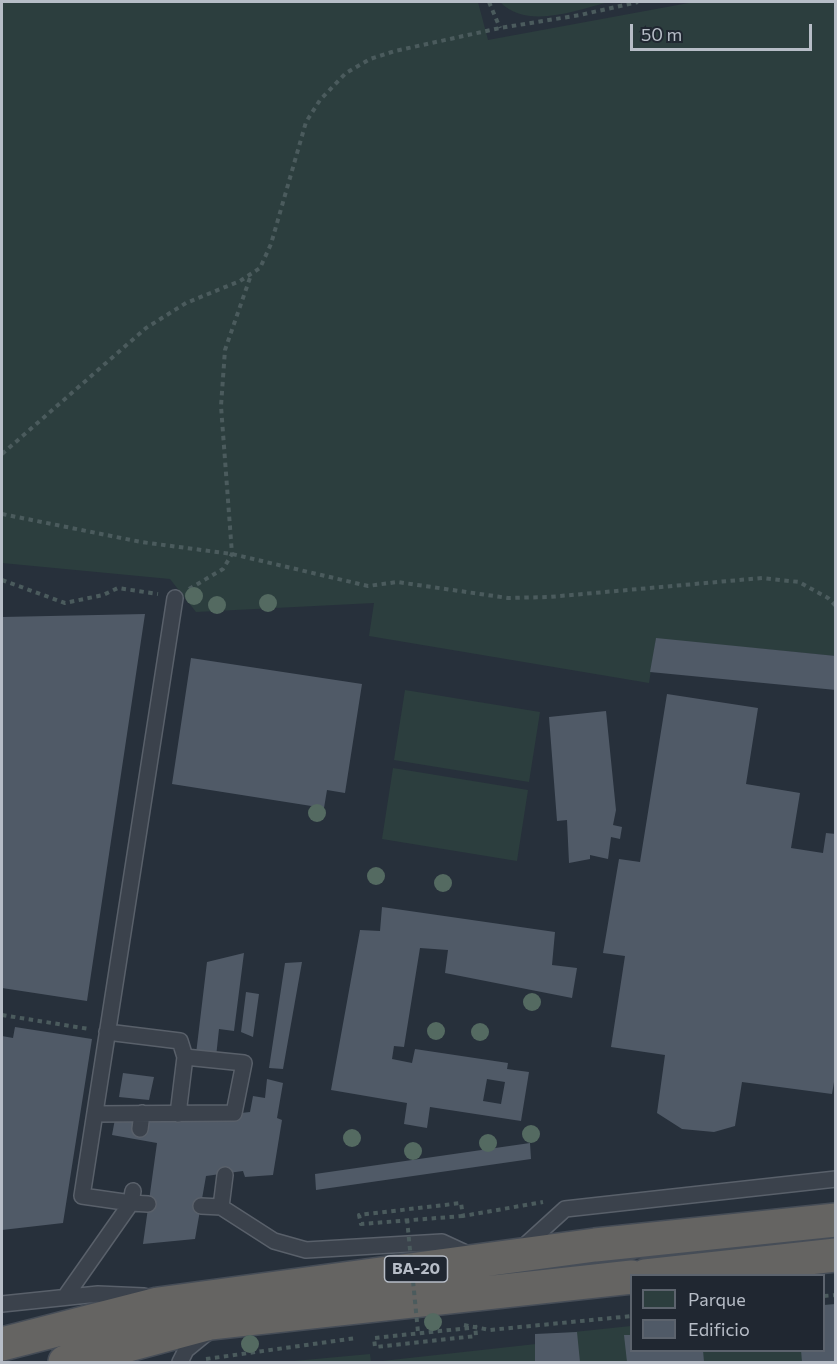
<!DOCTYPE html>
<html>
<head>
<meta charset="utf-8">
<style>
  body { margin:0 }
  #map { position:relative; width:837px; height:1364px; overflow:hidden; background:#27303b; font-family:Commissioner,sans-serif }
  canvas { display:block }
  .frame { position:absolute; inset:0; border:3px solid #b7bdc7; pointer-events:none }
  .legend { position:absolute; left:630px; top:1274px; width:195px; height:78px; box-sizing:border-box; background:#202731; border:2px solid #5c636d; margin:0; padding:8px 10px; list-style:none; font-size:18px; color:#b7bdc7 }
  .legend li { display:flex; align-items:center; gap:12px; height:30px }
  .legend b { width:30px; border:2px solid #5c636d }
  .scale { position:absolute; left:630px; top:24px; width:182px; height:27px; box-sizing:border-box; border:3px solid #b7bdc7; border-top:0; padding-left:8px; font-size:18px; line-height:21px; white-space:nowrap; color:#b7bdc7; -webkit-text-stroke:4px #202731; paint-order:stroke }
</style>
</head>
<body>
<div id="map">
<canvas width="837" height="1364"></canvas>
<div class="frame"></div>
<ul class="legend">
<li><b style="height:16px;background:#2c3e3e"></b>Parque</li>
<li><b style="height:16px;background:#505a67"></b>Edificio</li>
</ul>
<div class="scale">50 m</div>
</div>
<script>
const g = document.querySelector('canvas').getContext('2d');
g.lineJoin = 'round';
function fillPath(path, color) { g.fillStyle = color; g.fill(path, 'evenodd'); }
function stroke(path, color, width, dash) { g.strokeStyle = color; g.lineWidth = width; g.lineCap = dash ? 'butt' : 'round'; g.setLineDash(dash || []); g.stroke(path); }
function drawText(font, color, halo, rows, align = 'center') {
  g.font = font + ' Commissioner,sans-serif'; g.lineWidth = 4.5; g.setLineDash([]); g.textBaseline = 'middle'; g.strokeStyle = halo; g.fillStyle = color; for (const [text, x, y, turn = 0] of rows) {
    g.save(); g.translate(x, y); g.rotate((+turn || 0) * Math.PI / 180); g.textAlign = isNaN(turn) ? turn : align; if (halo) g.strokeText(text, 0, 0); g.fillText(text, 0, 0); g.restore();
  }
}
const green = new Path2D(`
  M 2,2 L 478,2 L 488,40 L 694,2 L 835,2 L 835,656 L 656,639 L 649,683 L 369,636 L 374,603 L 196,612 L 170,579 L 2,563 Z
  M 500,2 L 609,2 C 577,10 527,30 500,2 Z
  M 405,690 L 540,712 L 529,782 L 394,760 Z
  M 393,768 L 528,790 L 517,861 L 382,839 Z
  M 835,1304 L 835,1362 L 373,1362 L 536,1344 L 536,1336 L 631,1326 L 632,1350 L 824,1350 L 824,1305 Z
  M 370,1354 L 371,1362 L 283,1362 Z`);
const building = new Path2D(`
  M 145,614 L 87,1001 L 2,988 L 2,617 Z
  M 656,638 L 836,656 L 836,690 L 650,672 Z
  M 191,658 L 362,684 L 345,793 L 327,790 L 324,808 L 172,784 Z
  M 667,694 L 758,708 L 746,784 L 800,793 L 791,848 L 823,853 L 826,833 L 836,834 L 836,1070 L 832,1094 L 742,1082 L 735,1126 L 714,1132 L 682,1129 L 657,1113 L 665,1055 L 611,1047 L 625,956 L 603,953 L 619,859 L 640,862 Z
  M 606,711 L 616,810 L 613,825 L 622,827 L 620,839 L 611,837 L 608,859 L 590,855 L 590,859 L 569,863 L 567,820 L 557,821 L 549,717 Z
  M 382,907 L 555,932 L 552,965 L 577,968 L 572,998 L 445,973 L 448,950 L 420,948 L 404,1047 L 394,1046 L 392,1059 L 412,1063 L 415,1049 L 508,1063 L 507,1069 L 529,1072 L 521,1121 L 430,1107 L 427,1128 L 404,1124 L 407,1103 L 331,1090 L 360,930 L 380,931 ZM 487,1079 L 505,1082 L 501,1104 L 483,1101 Z
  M 244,953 L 234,1031 L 219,1029 L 216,1057 L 196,1054 L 207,962 Z
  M 302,962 L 283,1069 L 269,1068 L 285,963 Z
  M 246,992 L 259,994 L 253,1037 L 241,1032 Z
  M 15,1027 L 92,1039 L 63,1223 L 2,1230 L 2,1036 L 13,1038 Z
  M 123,1073 L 154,1077 L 149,1100 L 119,1097 Z
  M 267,1079 L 283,1083 L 277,1118 L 282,1120 L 273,1175 L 245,1177 L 243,1171 L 206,1176 L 195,1239 L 143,1244 L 157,1143 L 112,1135 L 115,1119 L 160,1122 L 250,1112 L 253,1096 L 265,1098 Z
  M 530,1143 L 531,1159 L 316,1190 L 315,1174 Z
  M 836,1304 L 836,1362 L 802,1362 L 801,1350 L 824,1350 L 824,1305 Z
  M 577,1332 L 580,1362 L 535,1362 L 535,1334 Z
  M 624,1335 L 632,1335 L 632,1350 L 703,1350 L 704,1362 L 627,1362 Z`);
const path = new Path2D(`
  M 489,2 L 500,28
  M 2,454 L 146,328 L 186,303 L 240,281 L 260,268 L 271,244 L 306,122 L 320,100 L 346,73 L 370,59 L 395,51 L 500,28 L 580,15 L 638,2
  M 2,514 L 141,542 L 232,554 L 368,586 L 397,582 L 508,598 L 549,597 L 762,578 L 799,582 L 828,598 L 836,606
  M 2,580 L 65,603 L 103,595 L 118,588 L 158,594
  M 189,589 L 223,569 L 232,554 L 221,406 L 225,350 L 251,275
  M 2,1015 L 89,1029
  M 463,1216 L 361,1224 L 359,1215 L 461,1203 L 463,1216 L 543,1202
  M 824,1296 L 836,1295
  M 464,1325 L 490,1330 L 632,1316
  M 469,1328 L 374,1338 L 375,1347 L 476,1336 L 475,1325
  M 206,1359 L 356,1338`);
const service = new Path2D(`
  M 107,1032 L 180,1041 L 185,1057
  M 95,1114 L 234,1113 L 244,1063 L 185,1057 L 178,1114
  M 140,1129 L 142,1113
  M 133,1191 L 131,1203 L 82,1196 L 175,598
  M 201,1206 L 221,1207 L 274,1241 L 306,1250 L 442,1242 L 470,1255
  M 221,1207 L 225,1175
  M 520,1250 L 565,1209 L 836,1179
  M 65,1297 L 131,1203 L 148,1204
  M 2,1304 L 98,1294 L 144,1296
  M 180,1362 L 186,1350 L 208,1332`);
const trunk = new Path2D(`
  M 645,1276 L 836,1255
  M 2,1344 L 158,1304 L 595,1245 L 836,1220
  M 65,1362 L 210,1323 L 632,1277`);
const pathBridge = new Path2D(`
  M 407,1219 L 418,1332`);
const trees = [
  [194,596],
  [268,603],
  [217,605],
  [317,813],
  [376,876],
  [443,883],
  [532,1002],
  [436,1031],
  [480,1032],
  [531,1134],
  [352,1138],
  [488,1143],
  [413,1151],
  [433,1322],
  [250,1344]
];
const shields = [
  [416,1269,63]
];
const shieldNames = [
  ["BA-20",416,1269]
];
fillPath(green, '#2c3e3e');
fillPath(building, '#505a67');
stroke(service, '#59606a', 18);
stroke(trunk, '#464d57', 36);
stroke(path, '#4b5b5d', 4, [4.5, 4.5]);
stroke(service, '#3b424c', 15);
stroke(trunk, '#656462', 33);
stroke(pathBridge, '#4b5b5d', 4, [4.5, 4.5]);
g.fillStyle = '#546a61';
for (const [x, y] of trees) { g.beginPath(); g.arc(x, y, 9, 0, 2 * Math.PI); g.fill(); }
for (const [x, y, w] of shields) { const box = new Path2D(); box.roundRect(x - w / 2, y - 13, w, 26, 4.5); g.fillStyle = '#202731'; g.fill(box); stroke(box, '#b7bdc7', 1.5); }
drawText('bold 16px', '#b7bdc7', null, shieldNames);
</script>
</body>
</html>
